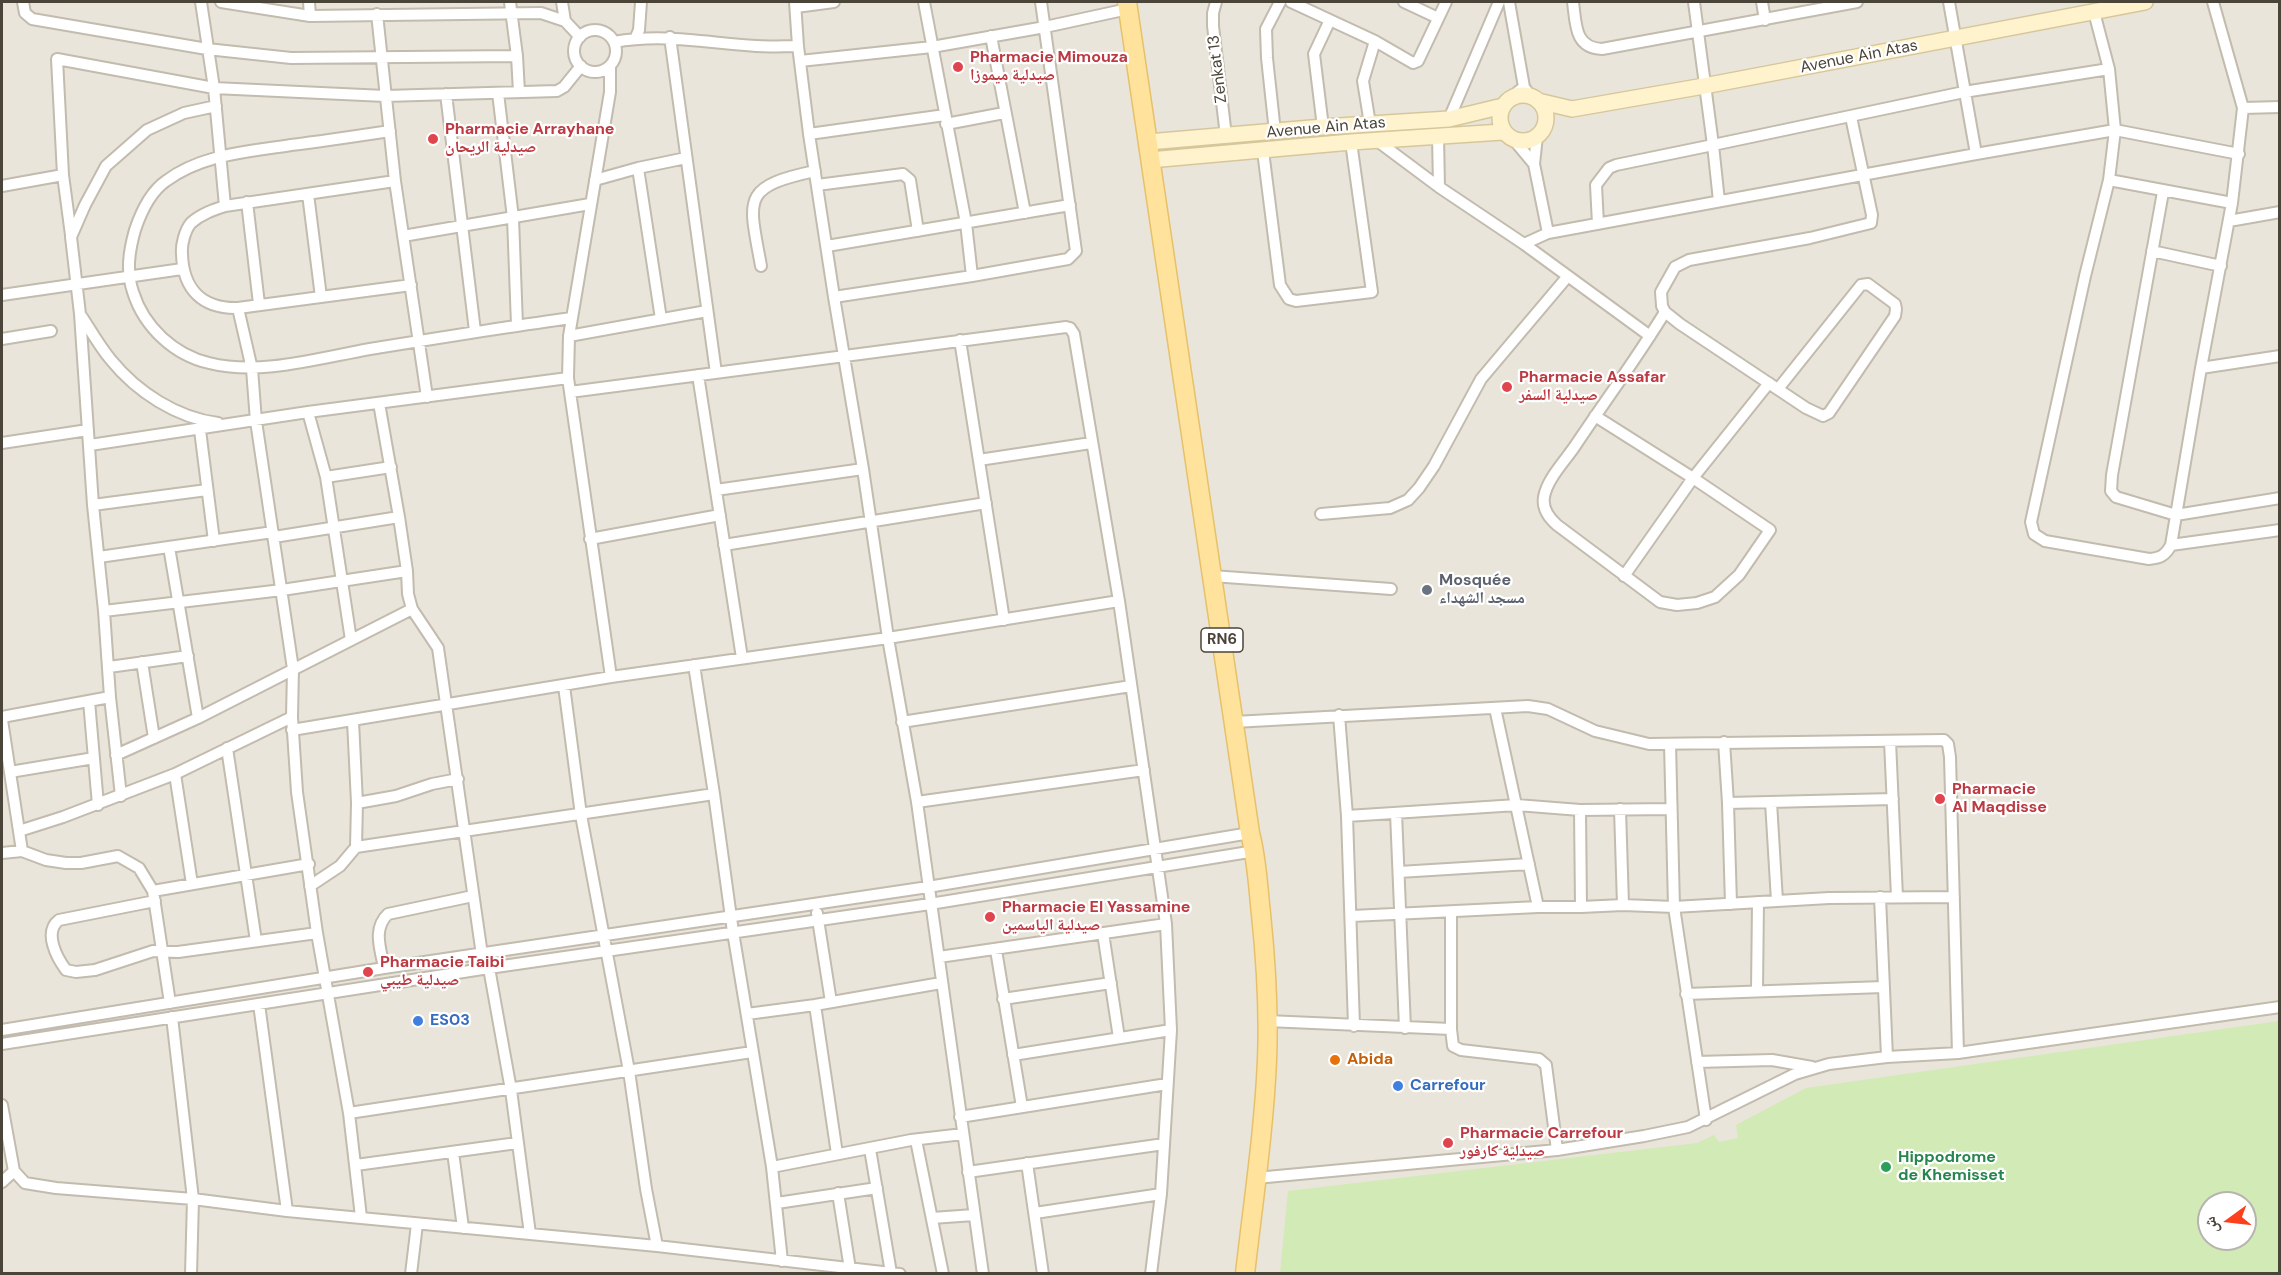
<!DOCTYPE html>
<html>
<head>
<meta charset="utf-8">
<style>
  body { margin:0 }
  #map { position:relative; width:2281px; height:1275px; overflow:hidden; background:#f6f3ec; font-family:"DM Sans","Noto Naskh Arabic",sans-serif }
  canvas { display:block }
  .frame { position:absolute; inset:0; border:3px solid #4b4439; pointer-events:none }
  .north { position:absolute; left:2197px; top:1191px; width:60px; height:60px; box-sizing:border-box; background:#fff; border:2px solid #b7b4b0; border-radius:50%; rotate:255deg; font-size:16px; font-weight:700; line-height:24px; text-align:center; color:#4b4439 }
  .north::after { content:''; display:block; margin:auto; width:21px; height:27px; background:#fc3f1d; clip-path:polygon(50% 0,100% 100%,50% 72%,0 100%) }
</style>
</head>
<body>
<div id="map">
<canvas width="2281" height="1275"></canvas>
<div class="frame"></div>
<div class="north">ش</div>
</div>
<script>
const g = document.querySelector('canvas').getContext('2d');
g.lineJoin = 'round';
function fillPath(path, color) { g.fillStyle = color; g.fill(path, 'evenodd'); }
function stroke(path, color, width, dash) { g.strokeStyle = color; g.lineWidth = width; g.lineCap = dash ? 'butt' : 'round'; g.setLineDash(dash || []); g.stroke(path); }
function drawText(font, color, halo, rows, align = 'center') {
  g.font = font + ' "DM Sans","Noto Naskh Arabic",sans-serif'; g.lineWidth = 4.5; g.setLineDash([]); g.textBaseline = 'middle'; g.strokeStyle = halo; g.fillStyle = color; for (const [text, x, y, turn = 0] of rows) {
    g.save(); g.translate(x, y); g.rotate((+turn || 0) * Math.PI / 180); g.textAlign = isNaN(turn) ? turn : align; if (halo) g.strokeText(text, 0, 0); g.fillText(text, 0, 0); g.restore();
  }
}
const residential = new Path2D(`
  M 2,2 L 2279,2 L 2279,1273 L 2,1274 ZM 2209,1203 L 2245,1203 L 2245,1239 L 2209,1239 Z`);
const green = new Path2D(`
  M 2279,1021 L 2279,1273 L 1280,1273 L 1288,1191 L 1697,1143 L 1714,1135 L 1719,1142 L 1738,1138 L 1736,1125 L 1806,1088 ZM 2209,1203 L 2245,1203 L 2245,1239 L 2209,1239 Z`);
const street = new Path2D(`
  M 23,2 L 25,13 L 32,19 L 207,49 L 291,58 L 517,56
  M 201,2 L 214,88 L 225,206
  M 221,2 L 310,16 L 541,13 L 565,21 L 580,37
  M 309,2 L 310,16
  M 510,2 L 517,56 L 519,92
  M 562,2 L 565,21
  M 795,2 L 798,46 L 809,134 L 834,297 L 863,469 L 888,638 L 917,802 L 983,1274
  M 924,2 L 966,223 L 972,276
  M 1216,2 L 1213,13 L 1213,26 L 1226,136
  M 1291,2 L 1375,41 L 1413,63 L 1418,61 L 1446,2
  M 1404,2 L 1438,18
  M 1509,2 L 1524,87 L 1531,97
  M 1573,2 C 1576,23 1574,48 1602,49 L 1857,2
  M 1762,2 L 1765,20
  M 1949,2 L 1976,154
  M 796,7 L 834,2
  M 2094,12 L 2109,69 L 2115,130 L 2109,180 L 2085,276 L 2031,522 L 2034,534 L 2045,541 L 2149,559 C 2160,558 2165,556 2171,545 L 2201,368 L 2232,203 L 2243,108 L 2213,2
  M 377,14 L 395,181 L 427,397
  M574 51a21 21 0 1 1 42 0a21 21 0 1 1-42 0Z
  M 991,36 L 1025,213
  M 670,37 L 716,373
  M 635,39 L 639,30 L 641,2
  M 614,42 C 665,33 706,43 756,46 C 770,47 784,46 798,46
  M 800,61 L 932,47 L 1045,27 L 1128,9
  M 610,66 L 610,92 L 569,336 L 568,378 L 611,677
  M 498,93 L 513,218 L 517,325
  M 446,94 L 475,331
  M 1508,100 L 1524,87
  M 2243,108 L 2280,107
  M 1449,119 L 1499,2
  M 946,124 L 1004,113
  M 1370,124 L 1363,81 L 1375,41
  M 1323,127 L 1314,54 L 1330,20
  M 390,131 C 357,136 324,141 291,145 C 248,152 202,154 166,181 C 150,192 141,212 135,230 C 129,251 126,271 133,292 C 144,327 174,355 209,363 C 260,376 319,358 370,349 C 438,338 505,327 572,318
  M 1275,132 L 1267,58 L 1266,29 L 1280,2
  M 809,134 L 945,115
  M 1438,136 L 1439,187
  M 1376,140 L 1439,187 L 1524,244 L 1650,336
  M 1514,140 L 1534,164
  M 1263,151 L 1280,285 L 1289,299 L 1296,301 L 1372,292 L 1351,142
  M 638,168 L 661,319
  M 595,180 L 638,168 L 686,158
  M 2109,180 L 2232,203
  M 395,181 L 225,206 C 213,210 201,214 191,223 C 185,230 181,245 182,254 C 183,289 202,309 238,308 L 411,285
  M 817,185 L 903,174 L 910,180 L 918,231
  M 2,186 L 63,175
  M 2163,192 L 2112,475 L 2111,491 L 2116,497 L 2176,515 L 2280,498
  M 308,194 L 321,297
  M 1719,201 L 1713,145 L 1964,92 L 2109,69
  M 247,202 L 259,304
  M 2229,221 L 2280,212
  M 1598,224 L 1596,185 L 1609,168 L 1616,165 L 1713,145 L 1694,2
  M 1548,233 L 1976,154 L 2115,130 L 2239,154
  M 71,235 L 63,175 L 57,59 L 214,88 L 385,96 L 557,91 L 564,87 L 581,66
  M 403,236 L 590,204
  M 1524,244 L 1548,233 L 1534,164 L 1537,136
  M 827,246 L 1070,205
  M 2152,251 L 2221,266
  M 761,266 C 749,199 740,187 815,171
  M 2,295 L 182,269
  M 834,297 L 972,276 L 1068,259 L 1076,251 L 1041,2
  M 238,308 L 252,369 L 256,421 L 293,669 L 292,717 L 297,792 L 317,933 L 349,1113 L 361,1217
  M 82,317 C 91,331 100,347 111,360 C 137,392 177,418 218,423
  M 569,336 L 707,311
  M 2,339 L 51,331
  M 960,340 L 1004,620
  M 2201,368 L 2280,356
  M 698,375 L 742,658
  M 1778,389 L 1861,285 L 1868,284 L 1895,304 L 1896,309 L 1895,316 L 1829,413 L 1823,416 L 1806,408 L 1680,324 L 1665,312 L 1662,306 L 1661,292 L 1675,267 L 1689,260 L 1810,238 L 1871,223 L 1872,215 L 1851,117
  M 570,392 L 1066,327 L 1070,328 L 1074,334 L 1119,601 L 1166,924 L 1171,1030 L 1161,1194 L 1151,1274
  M 379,403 L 399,517 L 407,571 L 408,594 L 412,609 L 438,648 L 482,955
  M 308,412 L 326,477 L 351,640
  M 1595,416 L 1693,478 L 1770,530 L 1739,575 L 1715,597 L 1697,603 L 1677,605 L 1660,602 L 1557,525 C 1549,518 1542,509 1544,497 C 1547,479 1565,461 1575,446 C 1605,401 1637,358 1665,312
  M 200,430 L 214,541
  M 2,443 L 88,430
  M 90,445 L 308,412 L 568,378
  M 979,460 L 1091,443
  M 326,477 L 391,467
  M 716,490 L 863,469
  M 93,505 L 207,490
  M 1321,514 L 1390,508 L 1408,500 L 1419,488 L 1434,466 L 1481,379 L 1568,276
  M 274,537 L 399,517
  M 590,539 L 720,515
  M 724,545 L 986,503
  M 2171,545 L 2280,530
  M 169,547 L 198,718
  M 99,557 L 273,532
  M 1212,576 L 1391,589
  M 1624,576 L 1693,478 L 1769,383
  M 104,611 L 282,590 L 407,571
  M 142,662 L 154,738
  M 694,665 L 714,794 L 733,932 L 772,1167 L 782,1261
  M 109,667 L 188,656
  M 564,686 L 581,815 L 629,1071 L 646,1189 L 657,1246
  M 89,701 L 98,805
  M 1495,708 L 1538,907
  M 1339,715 L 1347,816 L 1354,1026
  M 2,717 L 110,697
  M 2,720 L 22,851 L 2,853
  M 353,721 L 357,803 L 356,847
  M 902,722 L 1131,686
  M 1234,722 L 1528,706 L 1548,709 L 1595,731 L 1649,744 L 1944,740 L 1948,744 L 1950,757 L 1958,1053
  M 292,730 L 611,677 L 888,638 L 1119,601
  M 1890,741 L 1897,897
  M 1724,742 L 1728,803 L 1731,904
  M 1670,744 L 1674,907 L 1706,1120
  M 227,748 L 256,941
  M 116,755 L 198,718 L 412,609
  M 10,772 L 94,758
  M 175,774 L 192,884
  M 121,796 L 110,697 L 104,611 L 93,505 L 80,314 L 71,237 L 85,205 L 106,166 L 147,130 L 184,113 L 216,106
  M 917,802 L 1144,770
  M 1771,802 L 1777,901
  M 357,803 L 396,796 L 432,784 L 458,779
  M 1728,803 L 1893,799
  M 1620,809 L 1623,905
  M 1580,810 L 1581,907 L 1623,905 L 1674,907 L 1829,898 L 1954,897
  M 1396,813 L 1405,1028
  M 1347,816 L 1517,805 L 1580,810 L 1671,809
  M 19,831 L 63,817 L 175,774 L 292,717
  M 22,851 L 46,860 L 66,863 L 81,863 L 118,856 L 139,868 L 153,891 L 170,1003
  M 1399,872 L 1529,864
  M 310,886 L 340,866 L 356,847 L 714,794
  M 153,891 L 309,864
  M 1880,897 L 1887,1057
  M 155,901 L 59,920 C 43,932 57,958 66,970 L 76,972 L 95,970 L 153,951 L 178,952 L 317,933
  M 1451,912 L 1451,1029 L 1453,1046 L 1461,1050 L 1539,1059 L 1546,1065 L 1557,1150
  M 817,913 L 831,1002
  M 1352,916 L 1538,907 L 1581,907
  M 1103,933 L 1119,1038
  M 996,950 L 1022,1107
  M 939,957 L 1166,924
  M 384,968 C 381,950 372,929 388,914 L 473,896
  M 489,968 L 511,1090 L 530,1234
  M 1757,990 L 1758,902
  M 1686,994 L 1883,987
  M 1003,999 L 1111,983
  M 259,1004 L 287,1211
  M 815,1005 L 837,1154
  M 747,1014 L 815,1005 L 941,983
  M 172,1017 L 193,1199 L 191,1274
  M 1267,1021 L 1451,1029
  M 2,1030 L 384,968 L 928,887 L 1250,833
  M 2,1044 L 489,968 L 930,904 L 1255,851
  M 1013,1055 L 1171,1030
  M 1697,1062 L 1772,1060 L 1812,1067
  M 2,1105 L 14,1171 L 25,1183 L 56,1188 L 193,1199 L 287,1211 L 657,1246 L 900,1274
  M 349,1113 L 752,1052
  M 960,1117 L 1167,1084
  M 916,1140 L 943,1274
  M 870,1149 L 891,1273
  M 453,1152 L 463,1228
  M 1027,1163 L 1043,1274
  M 356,1165 L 517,1143
  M 772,1167 L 911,1140 L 963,1134
  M 968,1172 L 1164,1144
  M 1256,1178 L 1557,1150 L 1644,1136 L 1688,1127 L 1795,1074 L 1829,1064 L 1887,1057 L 1958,1053 L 2280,1007
  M 2,1182 L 14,1171
  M 838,1193 L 850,1269
  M 777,1203 L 877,1188
  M 1035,1213 L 1161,1194
  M 932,1218 L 974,1215
  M 411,1274 L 417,1224`);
const secondary = new Path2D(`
  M1500 118a23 23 0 1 1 46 0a23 23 0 1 1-46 0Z
  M 1538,101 L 1572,109 L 1704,86 L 2145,2
  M 1148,142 L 1323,127 L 1449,119 L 1503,106
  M 1150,160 L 1351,142 L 1502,132 L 1502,129`);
const primary = new Path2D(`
  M 1127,2 L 1250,833 C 1257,859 1258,887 1261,914 C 1266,962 1269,1012 1267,1060 C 1264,1131 1253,1203 1245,1274`);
const markers = [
  [958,67,6,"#e0444e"],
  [433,139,6,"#e0444e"],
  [1507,387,6,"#e0444e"],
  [1427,590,6,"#6b7280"],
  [1940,799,6,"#e0444e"],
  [990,917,6,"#e0444e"],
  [368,972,6,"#e0444e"],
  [418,1021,6,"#3f7fe0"],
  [1335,1060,6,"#e8710a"],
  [1398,1086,6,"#3f7fe0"],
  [1448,1143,6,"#e0444e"],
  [1886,1167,6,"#2e9e5b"]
];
const shields = [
  [1222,640,42]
];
const shieldNames = [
  ["RN6",1222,640]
];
const streetNames = [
  ["Avenue Ain Atas",1859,57,-11],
  ["Zenkat 13",1218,69,-97],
  ["Avenue Ain Atas",1326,128,-5]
];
const healthNames = [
  ["Pharmacie Mimouza",970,58],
  ["صيدلية ميموزا",970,76],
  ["Pharmacie Arrayhane",445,130],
  ["صيدلية الريحان",445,148],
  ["Pharmacie Assafar",1519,378],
  ["صيدلية السفر",1519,396],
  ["Pharmacie",1952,790],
  ["Al Maqdisse",1952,808],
  ["Pharmacie El Yassamine",1002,908],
  ["صيدلية الياسمين",1002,926],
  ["Pharmacie Taibi",380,963],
  ["صيدلية طيبي",380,981],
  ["Pharmacie Carrefour",1460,1134],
  ["صيدلية كارفور",1460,1152]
];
const worshipNames = [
  ["Mosquée",1439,581],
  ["مسجد الشهداء",1439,599]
];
const shopNames = [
  ["ES03",430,1021],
  ["Carrefour",1410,1086]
];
const foodNames = [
  ["Abida",1347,1060]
];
const leisureNames = [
  ["Hippodrome",1898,1158],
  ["de Khemisset",1898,1176]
];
fillPath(residential, '#eae5da');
fillPath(green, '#d2eab5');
stroke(street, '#c2bbae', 14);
stroke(secondary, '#d6c79b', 18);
stroke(primary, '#e6c16a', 21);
stroke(street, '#fff', 10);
stroke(secondary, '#fff3cd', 15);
stroke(primary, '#ffe39c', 18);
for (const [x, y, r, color] of markers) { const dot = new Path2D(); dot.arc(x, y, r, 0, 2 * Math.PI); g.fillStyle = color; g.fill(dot); stroke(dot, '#fff', 2); }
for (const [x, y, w] of shields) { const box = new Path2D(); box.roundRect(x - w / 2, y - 12, w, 24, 4.5); g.fillStyle = '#fff'; g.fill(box); stroke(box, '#4b4439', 1.5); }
drawText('bold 15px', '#4b4439', null, shieldNames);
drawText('16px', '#4b4439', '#fff', streetNames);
drawText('bold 16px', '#be3a42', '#fff', healthNames, 'left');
drawText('bold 16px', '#5b616d', '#fff', worshipNames, 'left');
drawText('bold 16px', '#366cbe', '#fff', shopNames, 'left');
drawText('bold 16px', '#c56008', '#fff', foodNames, 'left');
drawText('bold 16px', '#27864d', '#fff', leisureNames, 'left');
</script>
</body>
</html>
